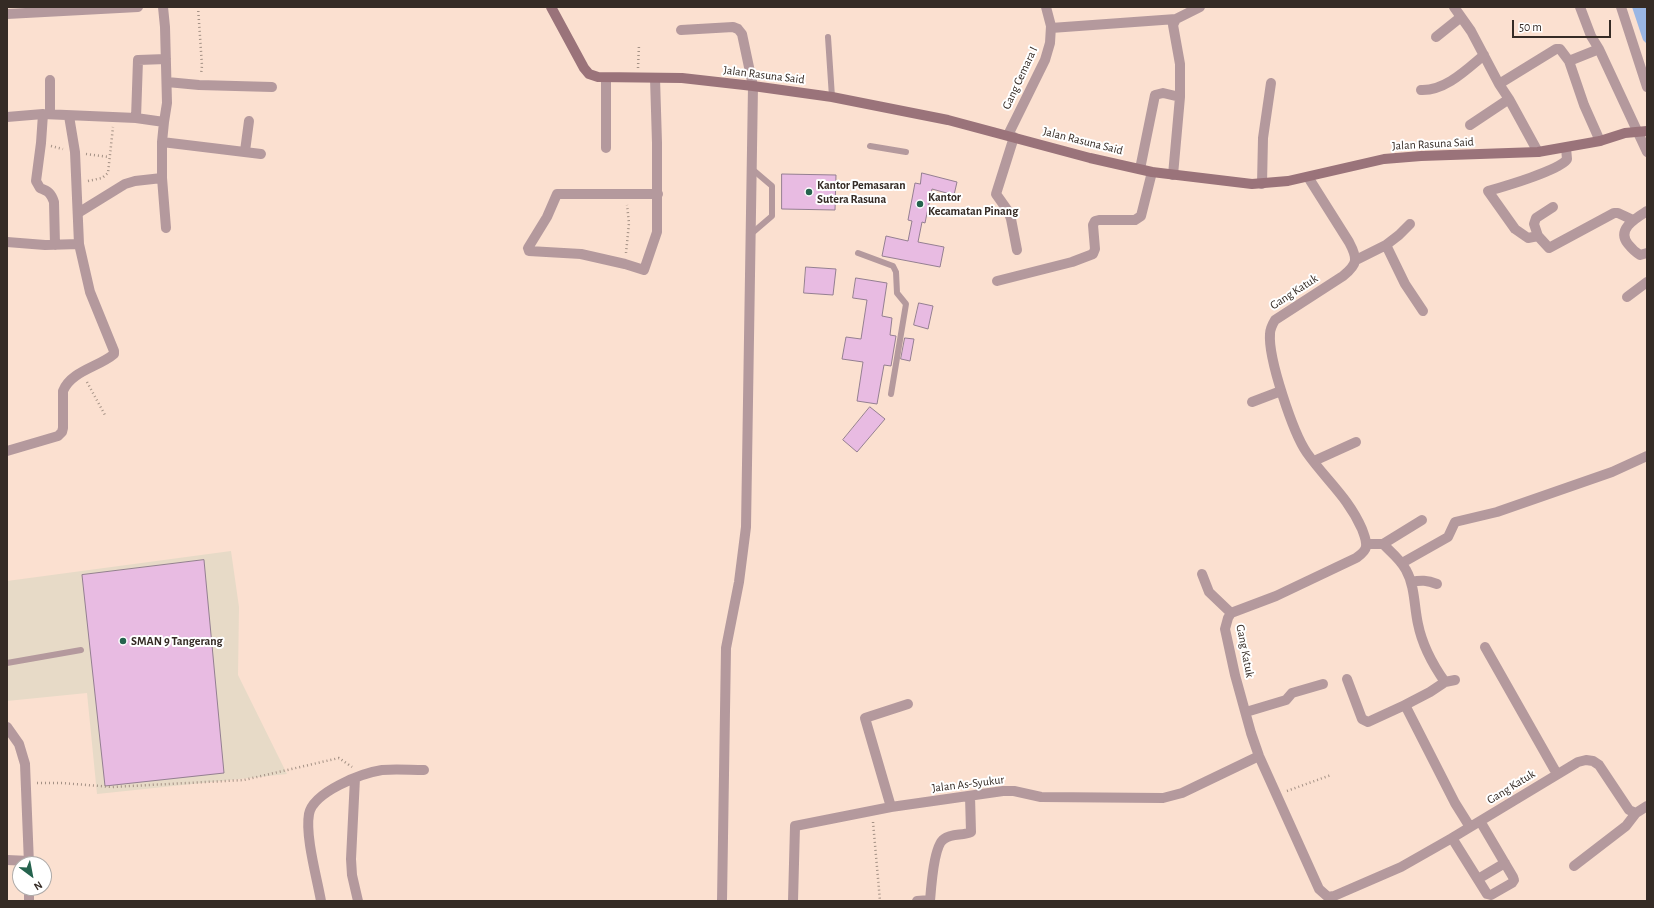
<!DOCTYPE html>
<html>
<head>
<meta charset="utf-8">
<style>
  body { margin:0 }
  #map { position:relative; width:1654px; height:908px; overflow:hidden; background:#fbe0d0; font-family:"Alegreya Sans",sans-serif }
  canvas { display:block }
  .frame { position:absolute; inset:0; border:8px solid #352b25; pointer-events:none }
  .north { position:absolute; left:12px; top:856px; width:40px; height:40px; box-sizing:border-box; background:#fff; border:1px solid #aeaaa8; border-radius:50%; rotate:148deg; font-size:11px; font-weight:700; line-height:16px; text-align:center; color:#352b25 }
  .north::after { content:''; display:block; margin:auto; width:14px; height:18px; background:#25634e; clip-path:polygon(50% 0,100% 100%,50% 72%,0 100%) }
  .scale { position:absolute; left:1512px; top:20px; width:99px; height:18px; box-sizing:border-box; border:2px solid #352b25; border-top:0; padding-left:5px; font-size:12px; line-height:14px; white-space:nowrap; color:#352b25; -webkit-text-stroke:3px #fff; paint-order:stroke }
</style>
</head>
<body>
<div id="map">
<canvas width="1654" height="908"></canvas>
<div class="frame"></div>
<div class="north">N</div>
<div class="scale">50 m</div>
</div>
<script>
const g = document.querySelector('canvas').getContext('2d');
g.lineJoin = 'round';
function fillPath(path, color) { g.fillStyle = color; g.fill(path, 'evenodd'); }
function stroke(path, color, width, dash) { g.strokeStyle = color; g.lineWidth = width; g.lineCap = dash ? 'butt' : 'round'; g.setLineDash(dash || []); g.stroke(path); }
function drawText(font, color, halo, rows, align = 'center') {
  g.font = font + ' "Alegreya Sans",sans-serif'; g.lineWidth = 4; g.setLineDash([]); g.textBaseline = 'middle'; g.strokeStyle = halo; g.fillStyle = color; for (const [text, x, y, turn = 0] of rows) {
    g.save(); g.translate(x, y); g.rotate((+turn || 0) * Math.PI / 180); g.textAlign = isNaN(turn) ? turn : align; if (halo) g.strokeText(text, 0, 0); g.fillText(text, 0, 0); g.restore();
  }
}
const education = new Path2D(`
  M 231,551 L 239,607 L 238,675 L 287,774 L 97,794 L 87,693 L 7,701 L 7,581 Z`);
const water = new Path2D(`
  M 1632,7 L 1647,7 L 1647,44 L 1643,40 Z`);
const building = new Path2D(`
  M 922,173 L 957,182 L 954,195 L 932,189 L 925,223 L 922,222 L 918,242 L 944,247 L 940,267 L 882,256 L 886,236 L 908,241 L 912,221 L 908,220 L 915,183 L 920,184 Z
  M 782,174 L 836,175 L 835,210 L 782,209 Z
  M 806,267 L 836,269 L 833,295 L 804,293 Z
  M 856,278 L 887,283 L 882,316 L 892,318 L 890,335 L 896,336 L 891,366 L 884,365 L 877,404 L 857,401 L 863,362 L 842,359 L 846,337 L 861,339 L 867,300 L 853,298 Z
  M 919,303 L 933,306 L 928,329 L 914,325 Z
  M 905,338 L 914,339 L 910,361 L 901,359 Z
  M 870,407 L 885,419 L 857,452 L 843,440 Z
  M 204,560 L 224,773 L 105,786 L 82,575 Z`);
const path = new Path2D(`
  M 198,7 L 202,66 L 201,74
  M 638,68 L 639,45
  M 51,146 L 63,149
  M 86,154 L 109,157
  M 88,181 L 102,178 L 108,173 L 113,127
  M 626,253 L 629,223 L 627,205
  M 87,382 L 106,417
  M 37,783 L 62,783 L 112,787 L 244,780 L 339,758 L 352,767
  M 1287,791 L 1331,775
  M 873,822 L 880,901`);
const lane = new Path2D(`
  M 828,37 L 832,97
  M 870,146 L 906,152
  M 751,234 L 772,216 L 772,186 L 752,169
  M 858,253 L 893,266 L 896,272 L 897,293 L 906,304 L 891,394
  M 7,663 L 81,650`);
const street = new Path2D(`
  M 163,7 L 165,27 L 167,103 L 164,122 L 162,142 L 162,178 L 166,228
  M 1454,7 L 1471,31 L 1499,84 L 1556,49 L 1560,49 L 1569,61
  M 1580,7 L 1591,36 L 1599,49 L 1647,152
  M 1621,7 L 1647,87
  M 7,14 L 138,7
  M 1051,28 L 1176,19 L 1200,7
  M 681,30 L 733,27 L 738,29 L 742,34 L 753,86 L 746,527 L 739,582 L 726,648 L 722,901
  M 1436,37 L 1461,17
  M 1599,49 L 1569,61 L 1584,105 L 1600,141
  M 606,78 L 606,148
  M 655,78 L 657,143 L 657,232 L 644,270 L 625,264 L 581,254 L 529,251 L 528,248 L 547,217 L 557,194 L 658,194
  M 167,82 L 199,85 L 272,87
  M 1421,90 C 1445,91 1466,70 1484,55
  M 1509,99 L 1538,152
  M 43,114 L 41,143 L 36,181 L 40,188 C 48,191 51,193 54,202 L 55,245
  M 50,114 L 50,80
  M 7,117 L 43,114 L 136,118 L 164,122
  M 136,118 L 138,60 L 166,59
  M 1470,125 L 1509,99 L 1499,84
  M 1008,135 L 1045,60 L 1050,43 L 1051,26 L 1046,7
  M 1014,137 L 996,194 L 1008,211 L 1011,219 L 1017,250
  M 162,142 L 261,154
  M 1566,148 L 1567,159 C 1561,170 1502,187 1488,191 L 1515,229 L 1528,238 L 1538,236 L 1549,248 L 1614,213 L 1618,213 L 1633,220
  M 245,151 L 249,121
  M 1140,169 L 1155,95 L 1163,93 L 1180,97 L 1180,64 L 1173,25 L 1176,19
  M 1173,175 L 1180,97
  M 1308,177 L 1349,242 C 1358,259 1358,264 1343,276 L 1275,320 C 1272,325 1270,329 1270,334 C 1268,358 1293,433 1307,453 C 1326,480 1348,497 1362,529 C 1364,535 1367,540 1366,547 C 1365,552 1360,555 1356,558 L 1276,596 L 1231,613 L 1228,618 L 1225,629 L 1235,675 L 1251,733 L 1259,756 L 1319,889 L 1328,897 L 1334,896 L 1401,867 L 1452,838 L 1578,762 L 1586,760 L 1593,761 L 1599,765 L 1629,810 L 1636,813 L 1647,806
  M 1262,184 L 1263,138 L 1271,83
  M 1647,211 C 1636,218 1616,229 1628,244 C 1632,249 1635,252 1640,255 L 1647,253
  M 78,213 L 125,184 L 135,181 L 162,178
  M 1538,236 L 1534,224 L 1536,218 L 1553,207
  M 7,242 L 45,245 L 79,244
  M 1386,245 L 1405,284 L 1423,311
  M 1356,260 L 1386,245 L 1399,235 L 1410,224
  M 997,281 L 1072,262 L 1093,254 L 1095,249 L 1093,225 L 1095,221 L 1099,220 L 1135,220 L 1141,216 L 1152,172
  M 1627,297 L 1647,282
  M 1252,402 L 1281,391
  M 7,451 L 58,436 L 62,432 L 63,428 L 63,391 C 71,371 99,367 114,354 L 114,351 L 90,292 L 79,244 L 75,152 L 69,116
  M 1314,461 L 1356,442
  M 1367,544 L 1383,544 C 1391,552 1401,560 1406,570 C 1415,586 1414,606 1418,624 C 1422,644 1433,665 1445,682 L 1430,692 L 1405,705 L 1455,803 L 1470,827
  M 1383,544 L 1422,520
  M 1402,563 L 1448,537 L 1455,522 L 1497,512 L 1612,472 L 1647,456
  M 1202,574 L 1209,592 L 1231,613
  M 1411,582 C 1421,580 1427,580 1437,584
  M 1485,647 L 1557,774
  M 1347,679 L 1362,719 L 1368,722 L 1405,705
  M 1445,682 L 1455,680
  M 1246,712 L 1286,700 L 1292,693 L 1323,684
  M 7,727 L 19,744 L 25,764 L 29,864
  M 355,778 L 351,859 L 352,875 L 358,901
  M 891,807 L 865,718 L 908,704
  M 1452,838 L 1487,894 L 1491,895 L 1512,883 L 1514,880 L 1513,877 L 1480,821
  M 7,860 L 29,861
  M 1574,866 L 1626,826 L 1636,813
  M 1478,879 L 1505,863
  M 29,901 L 29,888
  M 321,901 C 317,878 305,836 309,814 C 313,792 362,773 382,770 C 396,769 410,770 424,770
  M 793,901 L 795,826 L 891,807 L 1003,791 L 1014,791 L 1041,797 L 1163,798 L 1182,793 L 1259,756
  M 917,901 L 930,900
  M 930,901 C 931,888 934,845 944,839 C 952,833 963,836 971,832 L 970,796`);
const secondary = new Path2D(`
  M 551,7 L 584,68 L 589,74 L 598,77 L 682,78 L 753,86 L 832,97 L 948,120 L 1090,158 L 1152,172 L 1252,184 L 1288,181 L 1384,159 L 1421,156 L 1538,152 L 1600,141 L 1625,133 L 1647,131`);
const markers = [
  [809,192,4,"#25634e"],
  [920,204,4,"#25634e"],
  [123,641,4,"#25634e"]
];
const streetNames = [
  ["Jalan Rasuna Said",764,75,7],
  ["Gang Cemara I",1020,78,-65],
  ["Jalan Rasuna Said",1083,141,14],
  ["Jalan Rasuna Said",1433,144,-3],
  ["Gang Katuk",1294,292,-33],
  ["Gang Katuk",1245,651,79],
  ["Jalan As-Syukur",968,784,-7],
  ["Gang Katuk",1511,787,-32]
];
const poiNames = [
  ["Kantor Pemasaran",817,185],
  ["Sutera Rasuna",817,199],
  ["Kantor",928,197],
  ["Kecamatan Pinang",928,211],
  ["SMAN 9 Tangerang",131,641]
];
fillPath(education, '#e7dac7');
fillPath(water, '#9ab6e4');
fillPath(building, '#e8bbe2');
stroke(building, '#947f91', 1);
stroke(path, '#a49185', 2.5, [1, 3]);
stroke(lane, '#b4999d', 6);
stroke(street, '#b4999d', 10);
stroke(secondary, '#9a737a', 10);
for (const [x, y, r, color] of markers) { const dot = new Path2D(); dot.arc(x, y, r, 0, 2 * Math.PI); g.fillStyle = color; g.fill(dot); stroke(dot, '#fff', 1.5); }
drawText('12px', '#352b25', '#fff', streetNames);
drawText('bold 12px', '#352b25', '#fff', poiNames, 'left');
</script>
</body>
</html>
